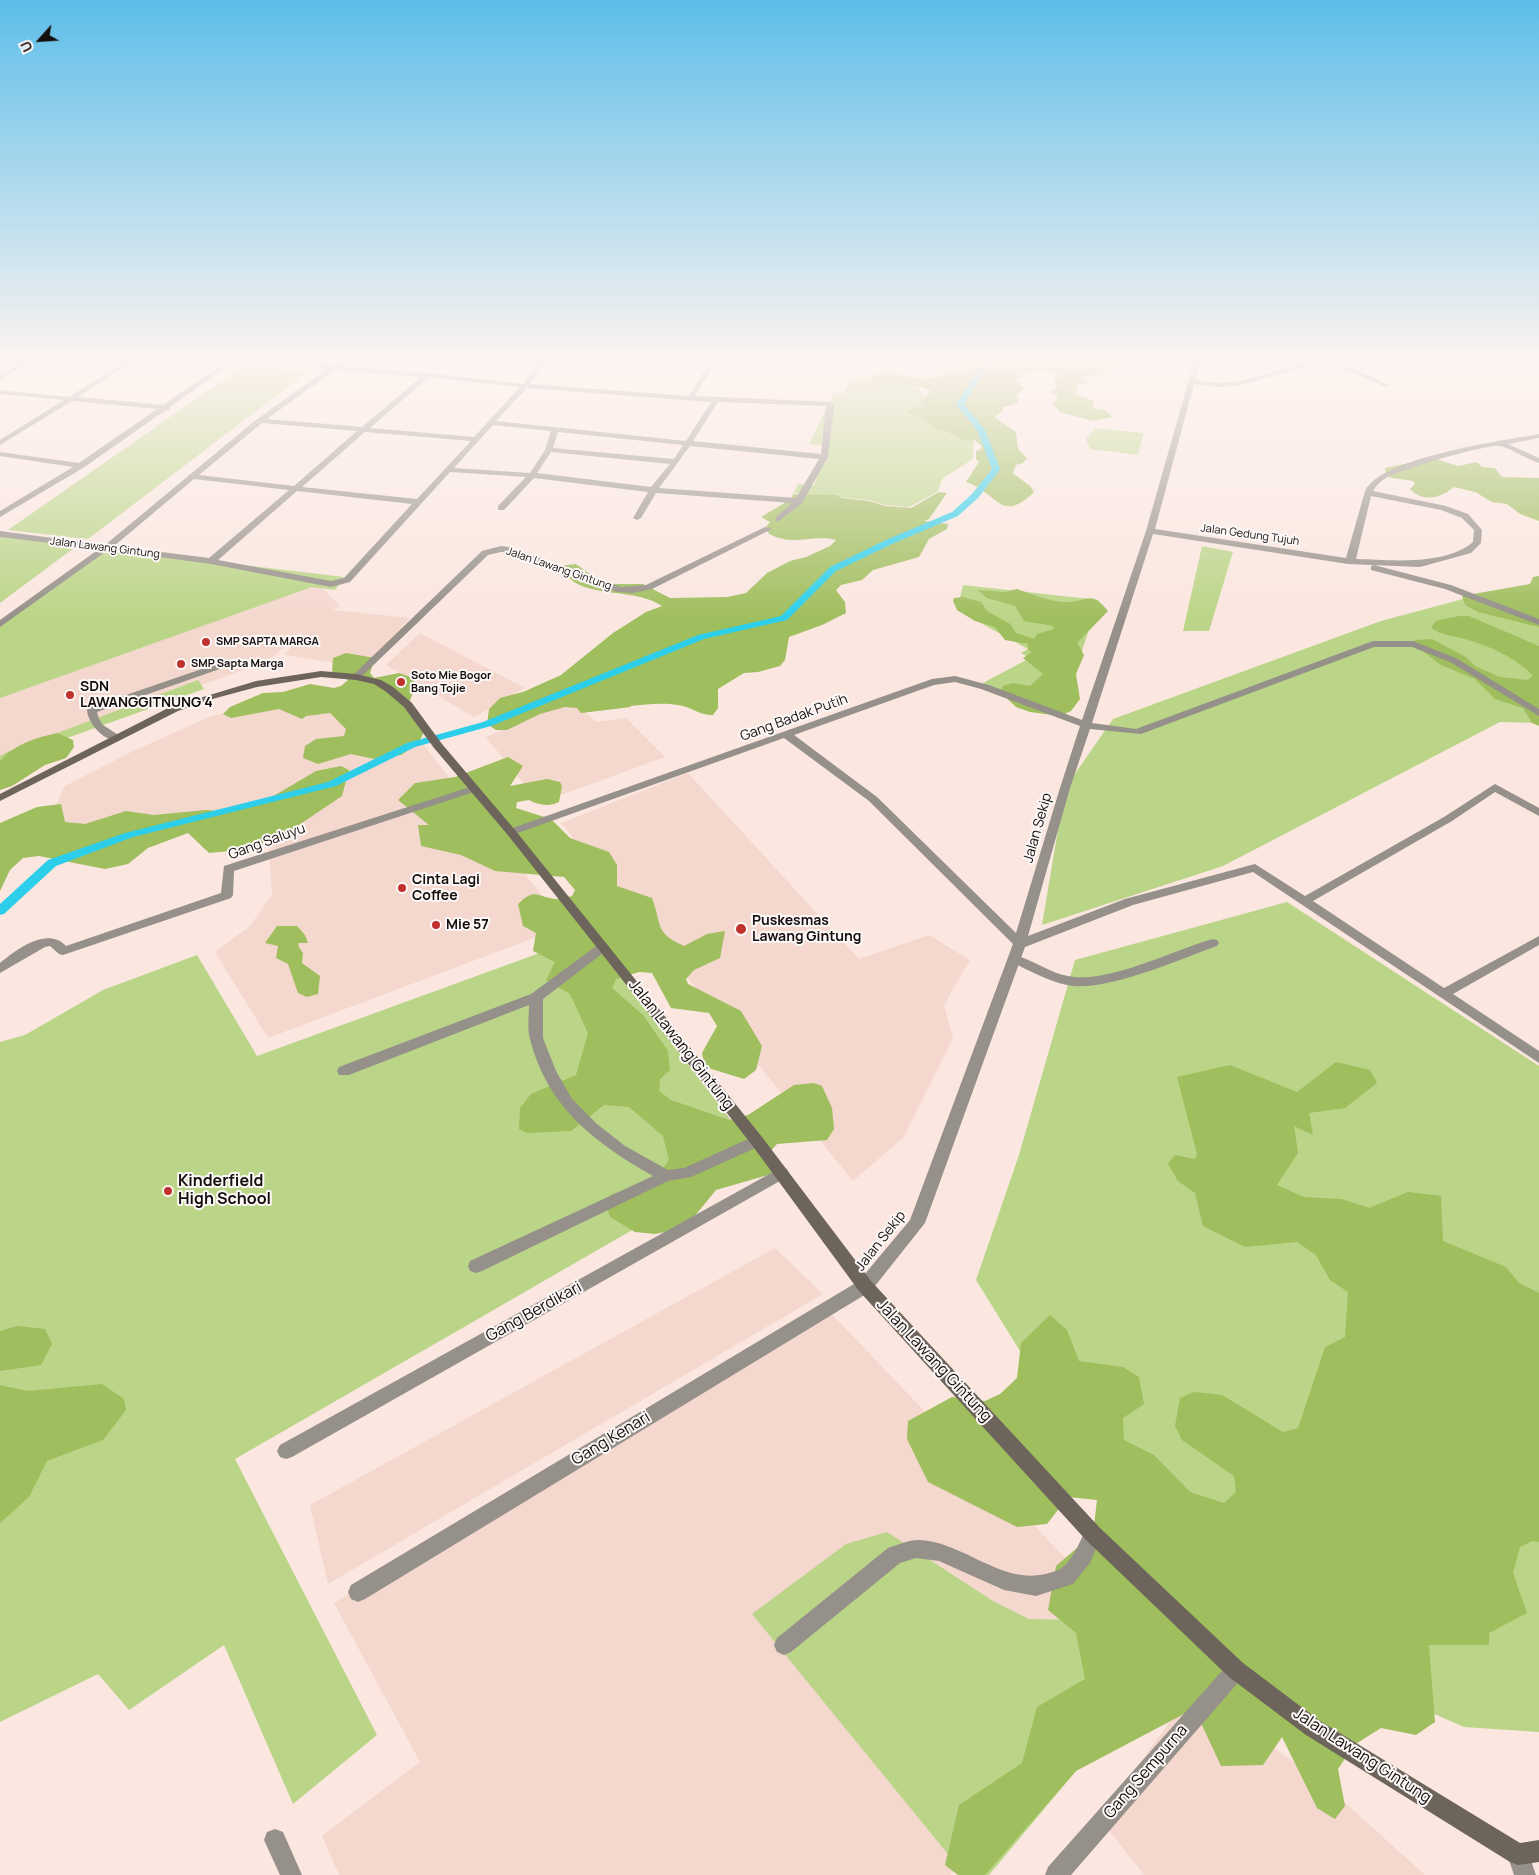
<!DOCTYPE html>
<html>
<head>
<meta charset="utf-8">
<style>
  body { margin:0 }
  #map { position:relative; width:1539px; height:1875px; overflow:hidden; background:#fbe7e0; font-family:Manrope,sans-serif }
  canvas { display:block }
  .north { position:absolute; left:15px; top:15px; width:50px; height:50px; -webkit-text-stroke:4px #fcf8f7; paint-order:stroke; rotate:244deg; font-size:14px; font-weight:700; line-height:20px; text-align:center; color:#150e0c }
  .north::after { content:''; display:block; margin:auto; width:18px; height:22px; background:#150e0c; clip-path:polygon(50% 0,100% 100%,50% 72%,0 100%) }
</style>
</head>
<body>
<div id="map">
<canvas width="1539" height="1875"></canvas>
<div class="north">U</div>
</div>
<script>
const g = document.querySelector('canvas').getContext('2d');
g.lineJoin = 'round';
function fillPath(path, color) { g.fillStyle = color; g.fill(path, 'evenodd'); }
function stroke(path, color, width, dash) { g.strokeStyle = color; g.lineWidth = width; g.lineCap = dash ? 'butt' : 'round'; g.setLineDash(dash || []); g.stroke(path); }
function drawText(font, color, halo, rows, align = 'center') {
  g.font = font + ' Manrope,sans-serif'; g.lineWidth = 4; g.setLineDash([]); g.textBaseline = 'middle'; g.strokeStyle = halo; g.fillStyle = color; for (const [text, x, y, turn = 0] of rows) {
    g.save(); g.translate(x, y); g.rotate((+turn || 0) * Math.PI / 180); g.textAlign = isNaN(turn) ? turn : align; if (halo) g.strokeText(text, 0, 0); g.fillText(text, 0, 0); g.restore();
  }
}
const built = new Path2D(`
  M 316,581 L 340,606 L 333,610 L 410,618 L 364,668 L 285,655 L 305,629 L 269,660 L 0,761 L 0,694 Z
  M 420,633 L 525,688 L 474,717 L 386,665 Z
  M 305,688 L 398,712 L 566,926 L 268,1038 L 215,952 L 250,926 L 272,895 L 269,846 L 206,816 L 118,831 L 57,824 L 52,813 L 65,786 L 131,752 L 209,717 Z
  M 572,698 L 596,722 L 626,718 L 665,757 L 539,803 L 486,737 Z
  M 688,773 L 859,959 L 929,935 L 970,960 L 944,1005 L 953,1038 L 903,1138 L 853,1181 L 561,823 Z
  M 775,1248 L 823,1294 L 328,1584 L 310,1505 Z
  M 825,1307 L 1155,1652 L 950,1875 L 339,1875 L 322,1836 L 420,1762 L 334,1603 Z
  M 1192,1692 L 1319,1779 L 1425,1875 L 1144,1875 L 1099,1818 Z`);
const green = new Path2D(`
  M 243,366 L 309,371 L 88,539 L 8,530 Z
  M 851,376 L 907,382 L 915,384 L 945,424 L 974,437 L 973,459 L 943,478 L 937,492 L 909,507 L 886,505 L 869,500 L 794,493 L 798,484 L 814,485 L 829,446 L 809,444 L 834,393 L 844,393 Z
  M 1095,428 L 1144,433 L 1138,455 L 1090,449 L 1086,439 Z
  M 0,537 L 78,545 L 0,603 Z
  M 1202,546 L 1233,552 L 1209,631 L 1183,631 Z
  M 101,548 L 344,577 L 335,590 L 312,587 L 0,698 L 0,624 Z
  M 963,585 L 1099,600 L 1060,716 L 1045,713 L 983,683 L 1030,658 L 1021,653 L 1028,649 L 957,610 Z
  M 1478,595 L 1539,599 L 1539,723 L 1500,722 L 1223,866 L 1042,925 L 1065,788 L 1113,719 L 1381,621 Z
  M 198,680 L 204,689 L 39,748 L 0,768 L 0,756 L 7,752 Z
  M 1287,902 L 1539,1066 L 1539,1732 L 1464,1727 L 1352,1678 L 1046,1393 L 976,1280 L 1019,1155 L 1075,960 Z
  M 589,935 L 759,1157 L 235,1459 L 377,1735 L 293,1804 L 224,1645 L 129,1710 L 98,1674 L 0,1722 L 0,1042 L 25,1035 L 103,990 L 197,955 L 257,1056 Z
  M 887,1532 L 993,1601 L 1029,1619 L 1075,1620 L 1183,1643 L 989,1875 L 965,1875 L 752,1614 L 846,1544 Z`);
const forest = new Path2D(`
  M 969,358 L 1020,358 L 1021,360 L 1023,358 L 1108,358 L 1117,361 L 1120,367 L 1109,369 L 1100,375 L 1081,377 L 1088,384 L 1076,385 L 1078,389 L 1074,394 L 1094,401 L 1093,408 L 1105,410 L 1113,417 L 1093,421 L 1060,412 L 1053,404 L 1058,397 L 1051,391 L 1058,387 L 1053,381 L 1058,376 C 1047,368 1027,367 1019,379 L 1013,380 L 1019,382 L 1024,389 L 1017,395 L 1019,403 L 1003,407 L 1003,410 L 994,417 L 1016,432 L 1018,449 L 1027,458 L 1023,463 L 1016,465 L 1013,473 L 1031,487 L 1034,492 C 1000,525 998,492 966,482 L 979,462 L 976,459 L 976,451 L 980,450 L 982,446 L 974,440 L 964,441 L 948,432 L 935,429 L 925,419 L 907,412 L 914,407 L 923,407 L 925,404 L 920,399 L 931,392 C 913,379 890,394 871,383 L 871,375 C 877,374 884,372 890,373 C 913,376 925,384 948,373 C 953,371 958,372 963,369 L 958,363 Z
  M 1433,458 L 1458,466 L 1477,462 L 1482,467 L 1495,468 L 1502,477 L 1539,478 L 1539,521 L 1520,514 L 1507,504 L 1492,502 L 1475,492 L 1454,487 C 1441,498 1423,503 1410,489 L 1415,484 L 1413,481 L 1392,478 L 1386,475 L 1385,468 Z
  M 939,492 L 947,493 L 929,519 L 924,521 L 948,524 L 947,529 L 929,539 L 919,557 L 873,570 L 862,580 L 841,585 L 836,590 L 845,602 L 846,613 L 822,625 L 789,637 L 785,660 L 780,666 L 758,672 L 744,673 L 718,689 L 718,708 L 713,715 C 699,715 695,709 683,706 C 665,702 649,704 630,706 L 631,707 L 581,713 L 577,708 L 565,707 L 540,714 L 507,730 L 496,730 L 487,724 L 489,709 L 500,698 L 523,692 L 561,675 L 613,633 L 646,612 L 662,606 C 636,588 590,598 569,578 C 565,575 562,570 559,566 L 576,564 L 598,580 L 615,584 L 643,584 L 670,598 L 727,597 L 746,593 L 767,573 L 790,561 L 806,557 L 830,546 L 836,540 C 812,534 795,547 769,534 L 766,527 L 770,522 L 761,517 L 791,499 L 793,494 L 836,495 L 841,498 L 869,501 L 886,506 L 911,508 Z
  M 1539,576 L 1539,627 L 1478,612 L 1465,605 L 1462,596 L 1530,584 L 1533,577 Z
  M 1017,589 C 1032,594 1050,602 1067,602 C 1088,602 1090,589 1108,611 L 1077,643 L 1084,655 L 1076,674 L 1080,699 L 1071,711 L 1060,716 L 1030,712 L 1016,707 L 1000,692 L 1003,686 L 1013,683 L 1030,686 L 1043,674 L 1023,658 L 1032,652 L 1028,650 L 1028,644 L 1005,640 L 995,627 L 975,621 L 957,610 L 953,601 L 954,598 L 963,597 L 981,602 L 987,611 L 1010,624 L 1016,633 L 1034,639 L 1037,634 L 1054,629 L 1053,626 L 1024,621 L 1015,606 L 987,598 L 977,590 L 1005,592 Z
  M 1459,616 L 1469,616 L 1539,646 L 1539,726 L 1532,723 L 1523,708 L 1495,699 L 1475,679 L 1441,665 L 1413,644 L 1415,640 L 1432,639 L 1466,657 L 1475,666 L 1500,677 L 1527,680 L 1533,676 C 1519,659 1487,645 1465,639 C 1454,636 1441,635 1431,628 L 1436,621 Z
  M 346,653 L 375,658 L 370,673 L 374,678 L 399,673 L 413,678 L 415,687 L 408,706 L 424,732 L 418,744 L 401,755 L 374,759 L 351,754 L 318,764 L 303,758 L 305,746 L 316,739 L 344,736 L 346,729 L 330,713 L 306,716 L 302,719 L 279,709 L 231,718 L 223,714 L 230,707 L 263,693 L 283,692 L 310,684 L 334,688 L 341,686 L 348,680 L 332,672 L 333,658 Z
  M 57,733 L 73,740 L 74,747 L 66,758 L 45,765 L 12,786 L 0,790 L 0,761 C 15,744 35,738 57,733 Z
  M 508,757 L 523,766 L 510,786 L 547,779 L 560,782 L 562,786 L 559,802 C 550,807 537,805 529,800 L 517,802 L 516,808 L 551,819 L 570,838 L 609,852 L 617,865 L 617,886 L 652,898 C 662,924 654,933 684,946 L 707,934 L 725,931 L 720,958 L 694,970 L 686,979 L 688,984 L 741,1011 L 762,1046 L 756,1070 L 744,1079 L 705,1067 L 702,1053 L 717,1026 L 709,1013 L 671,1008 L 652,973 L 639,972 L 616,979 L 612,988 L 643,1015 L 668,1051 L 670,1070 L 660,1079 L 659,1091 L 671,1100 L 729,1120 L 748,1115 L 794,1085 L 814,1083 L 822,1086 L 832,1108 L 834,1129 L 827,1140 L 777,1144 L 768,1154 L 775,1173 L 716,1190 L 685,1228 L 655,1234 L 635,1232 L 610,1217 L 605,1201 L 612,1194 L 652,1184 L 669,1160 L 663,1136 L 629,1107 L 604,1105 L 571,1131 L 527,1133 L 519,1129 L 520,1108 L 531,1094 L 576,1075 L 588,1033 L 570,994 L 546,980 L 555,962 L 533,951 L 536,933 L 523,926 L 518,904 C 536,887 536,897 556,899 C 561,900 567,897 572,896 L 575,890 L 564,877 L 495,871 L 461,855 L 421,846 L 418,825 L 429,825 L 398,800 L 415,783 L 455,777 Z
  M 341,766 L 349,770 L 342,796 L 278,839 L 251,849 L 209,853 L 188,833 L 148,848 L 128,864 L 105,869 L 39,856 L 23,858 L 10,870 L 0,891 L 0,823 L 37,807 L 61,804 L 65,822 L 85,824 L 126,811 L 154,815 L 206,810 L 228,812 L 270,798 L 316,771 Z
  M 277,926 L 297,926 L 305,935 L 308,943 L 298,943 L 299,947 L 303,953 L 302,963 L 320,976 L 318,994 L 307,997 L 298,993 L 288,964 L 276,958 L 278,946 L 265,943 Z
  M 1336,1062 L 1370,1070 L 1377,1083 L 1345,1108 L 1309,1113 L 1313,1135 L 1294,1126 L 1298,1153 L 1277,1185 L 1304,1197 L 1342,1199 L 1369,1208 L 1408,1192 L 1441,1196 L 1443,1241 L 1506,1267 L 1519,1283 L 1539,1293 L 1539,1542 L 1532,1541 L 1520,1547 L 1513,1573 L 1527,1613 L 1489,1633 L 1489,1645 L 1429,1645 L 1435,1722 L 1416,1735 L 1381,1728 L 1354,1745 L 1338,1769 L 1345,1806 L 1335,1819 L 1317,1808 L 1282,1737 L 1263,1765 L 1221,1766 L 1201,1723 L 1184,1714 L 1076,1771 L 985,1875 L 958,1875 L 945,1865 L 959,1805 L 1022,1763 L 1037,1707 L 1085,1679 L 1076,1633 L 1048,1610 L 1056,1566 L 1093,1534 L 1097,1500 L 1068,1497 L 1047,1524 L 1017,1527 L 928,1482 L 907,1439 L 908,1421 L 952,1397 L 985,1401 L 1000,1394 L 1017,1378 L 1021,1343 L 1050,1315 L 1067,1330 L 1079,1361 L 1123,1367 L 1139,1377 L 1144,1404 L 1123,1418 L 1124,1440 L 1154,1455 L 1190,1492 L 1224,1503 L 1236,1492 L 1234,1476 L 1182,1440 L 1175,1426 L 1180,1398 L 1194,1392 L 1222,1395 L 1283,1432 L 1298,1428 L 1325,1347 L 1345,1337 L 1348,1292 L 1330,1280 L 1316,1255 L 1297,1242 L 1245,1247 L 1203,1226 L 1195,1193 L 1178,1181 L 1168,1164 L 1175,1155 L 1195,1159 L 1197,1154 L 1177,1077 L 1230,1065 L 1297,1092 Z
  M 17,1326 L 45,1329 L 52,1344 L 41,1365 L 0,1371 L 0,1331 Z
  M 102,1384 L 124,1399 L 126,1410 L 103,1440 L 47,1461 L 29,1497 L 0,1523 L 0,1385 L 28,1391 Z`);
const stream = new Path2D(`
  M 986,358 L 992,358 L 964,404 L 985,430 L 1000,469 L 999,471 L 978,498 L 958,516 L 892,544 L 836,571 L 787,620 L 704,639 L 491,726 L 415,747 L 336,786 L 133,837 L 56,866 L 4,914 L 0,915 L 0,904 L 48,860 L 125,833 L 328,782 L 407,743 L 483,722 L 698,635 L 781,616 L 830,567 L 886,540 L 952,512 L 972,494 L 992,469 L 977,430 L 956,404 Z`);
const lane = new Path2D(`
  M 1322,358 L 1329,358 L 1391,386 L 1386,387 L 1323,360 Z
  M 231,659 L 234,660 L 234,664 L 97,712 L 99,719 L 103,725 L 120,736 L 121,738 L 120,740 C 105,743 88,724 87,710 L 88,708 Z
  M 1213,939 L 1217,940 L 1219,943 L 1217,946 C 1180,959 1105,993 1067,985 C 1047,981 1029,970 1011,962 L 1009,959 L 1015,955 C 1033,960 1050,973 1068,976 C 1110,984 1172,950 1213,939 Z
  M 603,943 L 607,944 L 609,947 L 607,950 L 543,999 L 543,1038 L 556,1071 L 572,1099 L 597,1124 L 625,1146 L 668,1170 L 684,1168 L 757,1135 L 762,1137 L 764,1141 L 762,1145 L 691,1177 L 668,1181 L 482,1271 L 476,1273 L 470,1271 L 468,1266 L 470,1261 L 653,1176 C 595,1143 547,1107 530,1039 C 527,1029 529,1015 529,1005 L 349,1075 L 339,1075 L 337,1071 L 339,1067 L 531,994 L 599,944 Z
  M 1093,1525 L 1100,1528 L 1102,1534 L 1090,1563 L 1073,1584 L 1036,1596 L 1004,1590 L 939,1561 L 916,1558 L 900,1563 L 791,1652 L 784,1655 L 777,1652 L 774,1645 L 777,1638 L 888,1548 C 897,1545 909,1540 918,1540 C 964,1541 1002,1587 1049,1573 C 1052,1572 1057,1571 1060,1569 C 1072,1562 1081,1540 1086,1528 Z`);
const street = new Path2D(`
  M 29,358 L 37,358 L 0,380 L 0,375 Z
  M 131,358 L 139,358 L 78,397 L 163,405 L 231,358 L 239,358 L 170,407 L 170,410 L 166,410 L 83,468 L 0,517 L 0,511 L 73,467 L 0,456 L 0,452 L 79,463 L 157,409 L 72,401 L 0,445 L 0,440 L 64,400 L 0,394 L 0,390 L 69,397 Z
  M 244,358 L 266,358 L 332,366 L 343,358 L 350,358 L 340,366 L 427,373 L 523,384 L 542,358 L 548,358 L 530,384 L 689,396 L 712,358 L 718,358 L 695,396 L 831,402 L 834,406 L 828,457 L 802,503 L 779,521 L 776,521 L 776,517 L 792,503 L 656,493 L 641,518 L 637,520 L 633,518 L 648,492 L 534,478 L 504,510 L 498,510 L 498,506 L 526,477 L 450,472 L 350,582 L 331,587 L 211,564 L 108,550 L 0,627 L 0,620 L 99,549 L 0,537 L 0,531 L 105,545 L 257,419 L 327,369 ZM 335,370 L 421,377 L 362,427 L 267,419 ZM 429,377 L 520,387 L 474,437 L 370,428 ZM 527,388 L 711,402 L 686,441 L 496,421 ZM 718,402 L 826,406 L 821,454 L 693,441 ZM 262,423 L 357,431 L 294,486 L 199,475 ZM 493,425 L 551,431 L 545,450 L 530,473 L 454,468 ZM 365,432 L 471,441 L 417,499 L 302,487 ZM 558,432 L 683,445 L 674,459 L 553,448 ZM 690,446 L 819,459 L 796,498 L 659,488 ZM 551,452 L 670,464 L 651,487 L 537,473 ZM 194,479 L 289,490 L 209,558 L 114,546 ZM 297,491 L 412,504 L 344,578 L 331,581 L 218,560 Z
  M 1195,358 L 1201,358 L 1195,380 L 1217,383 L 1237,382 L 1323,358 L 1334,358 L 1237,386 L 1217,387 L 1194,384 L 1155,529 L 1346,558 L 1365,491 C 1382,457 1501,441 1539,434 L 1539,438 L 1508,444 L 1539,458 L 1539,463 C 1526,459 1513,449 1500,446 C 1486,444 1400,469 1386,478 C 1380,481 1376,486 1373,491 L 1446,506 L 1468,514 L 1482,530 L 1481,543 L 1471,553 L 1420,567 L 1348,564 L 1153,534 L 1092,723 L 1136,729 L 1373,641 L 1413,641 L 1456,658 L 1539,709 L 1539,716 L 1450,662 L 1412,647 L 1374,647 L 1141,734 L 1090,729 L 1070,788 L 1028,936 L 1125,899 L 1255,864 L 1305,896 L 1444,817 L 1495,784 L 1539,808 L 1539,816 L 1495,792 L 1452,821 L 1313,901 L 1444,988 L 1539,936 L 1539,945 L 1453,994 L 1539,1051 L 1539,1063 L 1253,872 L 1133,905 L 1025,947 L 925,1223 L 871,1291 L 365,1599 L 358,1602 L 351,1599 L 348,1592 L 351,1585 L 859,1281 L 910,1220 L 1013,944 L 869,801 L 784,738 L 515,834 L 511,835 L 505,832 L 507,830 L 932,679 L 955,676 L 989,685 L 1082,720 L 1146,531 ZM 1371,496 L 1441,510 L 1462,518 L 1474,530 L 1473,542 C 1445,566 1390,560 1356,559 ZM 955,682 L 981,689 L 1080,726 L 1060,788 L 1016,933 L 877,797 L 794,735 L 934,685 Z
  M 765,527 L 772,529 L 652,589 L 633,593 L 617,592 L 508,552 L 501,552 L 488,555 L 359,679 L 353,679 L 351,677 L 482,551 L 501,546 L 509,547 L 621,587 L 646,585 Z
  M 1374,565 L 1451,585 L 1539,619 L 1539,625 L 1445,589 L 1371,570 L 1371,566 Z
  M 473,786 L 477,787 L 478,789 L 477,791 L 234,871 L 233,895 L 231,898 L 63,955 L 59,954 L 50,946 L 45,947 L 0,973 L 0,963 C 16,950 47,926 66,946 L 221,893 L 224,866 Z
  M 782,1167 L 787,1169 L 789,1173 L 787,1177 L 292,1457 L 286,1459 L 280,1457 L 277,1451 L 280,1445 Z
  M 1236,1660 L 1243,1663 L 1246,1670 L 1243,1677 L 1071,1875 L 1045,1875 L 1048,1867 L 1229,1663 Z
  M 275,1829 L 283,1832 L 302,1875 L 280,1875 L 264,1840 L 267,1832 Z
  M 1518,1843 L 1526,1846 L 1536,1875 L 1514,1875 L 1507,1854 L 1510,1846 Z`);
const secondary = new Path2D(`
  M 321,671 L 356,674 L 381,680 L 393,687 L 412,703 L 442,744 L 515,830 L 762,1137 L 871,1281 L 1100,1528 L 1243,1663 L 1320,1721 L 1520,1843 L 1539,1840 L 1539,1862 L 1518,1865 L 1510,1862 L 1306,1735 L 1229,1677 L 1086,1540 L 859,1291 L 752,1145 L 606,959 L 507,834 L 434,748 L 404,707 L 385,691 L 374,684 L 356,680 L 321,677 L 257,687 L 216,698 L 178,711 L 0,801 L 0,794 L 170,707 L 256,681 Z`);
const markers = [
  [206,642,5,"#c0312d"],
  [181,664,5,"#c0312d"],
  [401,682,5,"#c0312d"],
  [70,695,5,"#c0312d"],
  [402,888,5,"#c0312d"],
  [436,925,5,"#c0312d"],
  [741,929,6,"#c0312d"],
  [168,1191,5,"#c0312d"]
];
const farStreetnames = [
  ["Jalan Gedung Tujuh",1250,535,8],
  ["Jalan Lawang Gintung",105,548,7],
  ["Jalan Lawang Gintung",559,569,19]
];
const farPoinames = [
  ["SMP SAPTA MARGA",216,642],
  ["SMP Sapta Marga",191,664],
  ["Soto Mie Bogor",411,676],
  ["Bang Tojie",411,689]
];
const poiNames = [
  ["SDN",80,687],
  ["LAWANGGITNUNG 4",80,703],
  ["Cinta Lagi",412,880],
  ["Coffee",412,896],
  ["Puskesmas",752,921],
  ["Lawang Gintung",752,937],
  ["Mie 57",446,925]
];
const streetNames = [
  ["Gang Badak Putih",794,718,-20],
  ["Jalan Sekip",1038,828,-74],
  ["Gang Saluyu",267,842,-20],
  ["Jalan Sekip",881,1241,-52]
];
const nearStreetnames = [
  ["Jalan Lawang Gintung",681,1045,52],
  ["Gang Berdikari",534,1312,-29],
  ["Jalan Lawang Gintung",934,1361,47],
  ["Gang Kenari",611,1439,-31],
  ["Jalan Lawang Gintung",1362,1756,33],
  ["Gang Sempurna",1146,1772,-49]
];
const nearPoinames = [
  ["Kinderfield",178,1182],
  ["High School",178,1200]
];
fillPath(built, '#f4d8ce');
fillPath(green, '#bad587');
fillPath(forest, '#9fbe5d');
fillPath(stream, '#2cceea');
fillPath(lane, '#96908a');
fillPath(street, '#96908a');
fillPath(secondary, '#6d655c');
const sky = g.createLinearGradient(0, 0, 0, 621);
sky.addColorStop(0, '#5dbee9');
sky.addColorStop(0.58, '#fdf4f1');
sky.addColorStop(1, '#fdf4f100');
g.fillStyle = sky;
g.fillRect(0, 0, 1539, 621);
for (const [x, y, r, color] of markers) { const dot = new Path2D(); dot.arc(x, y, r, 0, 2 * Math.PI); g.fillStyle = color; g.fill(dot); stroke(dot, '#fcf8f7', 2); }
drawText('11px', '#150e0c', '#fcf8f7', farStreetnames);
drawText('bold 11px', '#150e0c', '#fcf8f7', farPoinames, 'left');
drawText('bold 14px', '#150e0c', '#fcf8f7', poiNames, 'left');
drawText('14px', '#150e0c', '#fcf8f7', streetNames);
drawText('16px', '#150e0c', '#fcf8f7', nearStreetnames);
drawText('bold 16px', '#150e0c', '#fcf8f7', nearPoinames, 'left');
</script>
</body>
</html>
